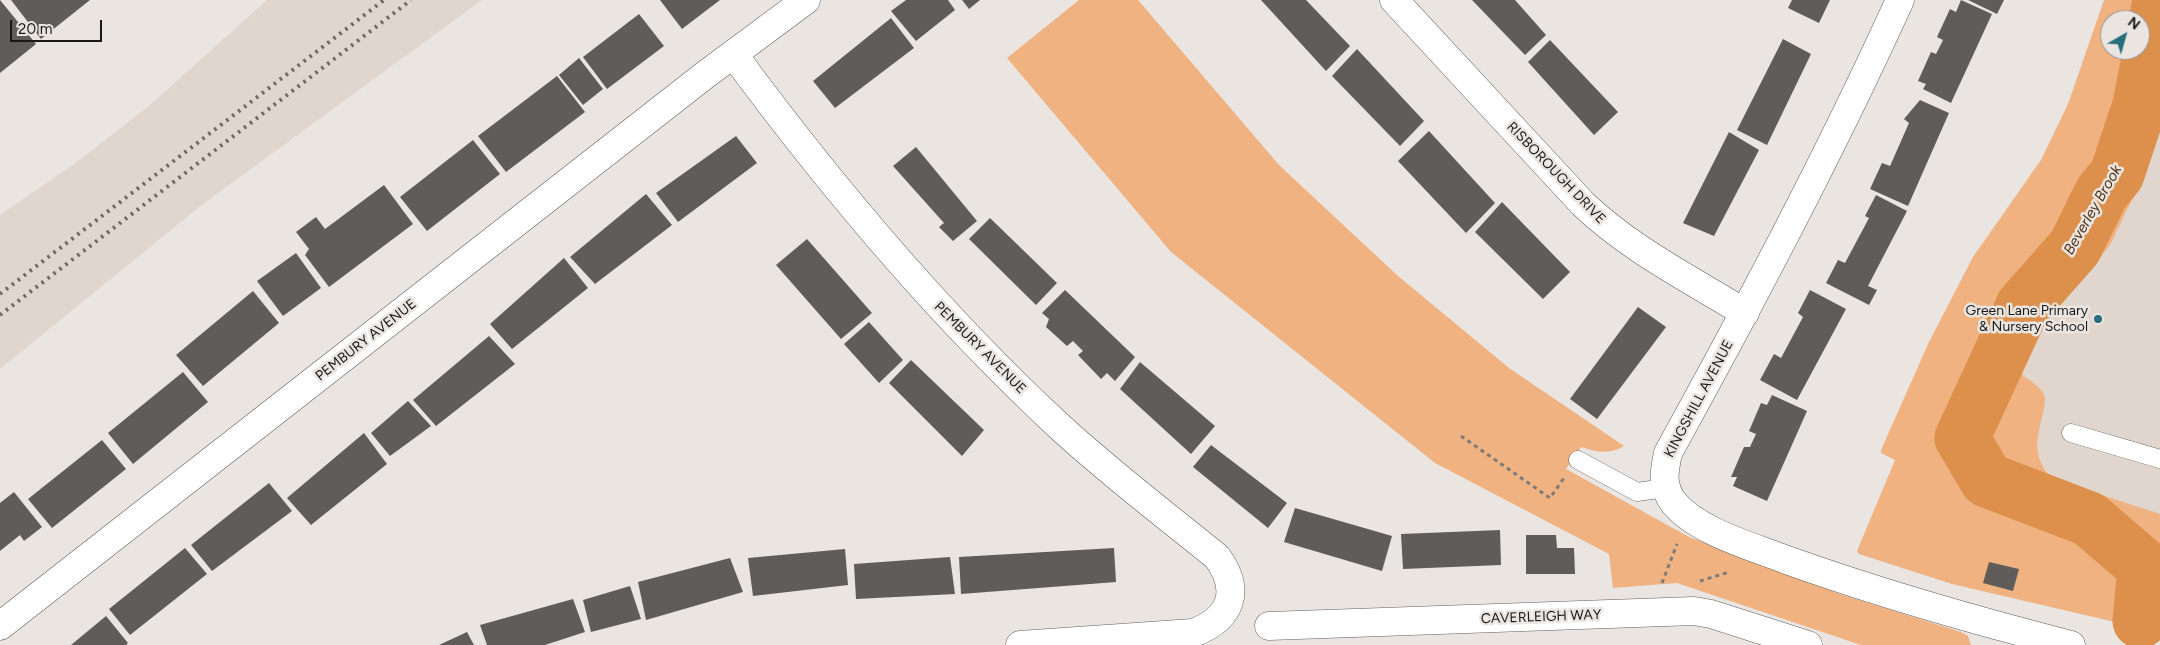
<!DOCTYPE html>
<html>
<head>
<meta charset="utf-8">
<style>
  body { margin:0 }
  #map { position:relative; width:2160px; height:645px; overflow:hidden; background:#eae5e1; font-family:Figtree,sans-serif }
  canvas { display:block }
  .north { position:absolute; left:2100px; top:10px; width:50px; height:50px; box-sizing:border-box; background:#eae5e1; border:1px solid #979391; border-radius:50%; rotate:38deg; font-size:14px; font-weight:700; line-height:20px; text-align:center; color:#1b1918 }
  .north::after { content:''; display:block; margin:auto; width:18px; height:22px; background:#276f7b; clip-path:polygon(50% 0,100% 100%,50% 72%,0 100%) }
  .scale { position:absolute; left:10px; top:20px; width:92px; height:22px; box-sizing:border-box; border:2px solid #1b1918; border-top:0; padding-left:6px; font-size:15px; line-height:18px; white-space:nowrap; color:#1b1918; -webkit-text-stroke:4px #eae5e1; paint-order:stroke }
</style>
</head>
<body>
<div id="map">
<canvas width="2160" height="645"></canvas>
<div class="north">N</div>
<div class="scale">20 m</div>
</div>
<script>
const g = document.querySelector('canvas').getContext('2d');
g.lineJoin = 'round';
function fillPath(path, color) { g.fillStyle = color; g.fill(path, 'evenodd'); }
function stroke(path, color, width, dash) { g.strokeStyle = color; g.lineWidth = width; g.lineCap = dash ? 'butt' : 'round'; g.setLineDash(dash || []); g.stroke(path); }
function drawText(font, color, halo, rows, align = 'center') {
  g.font = font + ' Figtree,sans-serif'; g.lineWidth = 5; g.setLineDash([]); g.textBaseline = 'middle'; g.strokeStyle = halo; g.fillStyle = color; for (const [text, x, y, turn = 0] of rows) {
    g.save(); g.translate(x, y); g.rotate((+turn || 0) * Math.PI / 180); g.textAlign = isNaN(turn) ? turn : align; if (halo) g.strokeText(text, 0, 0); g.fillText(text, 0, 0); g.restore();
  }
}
const built = new Path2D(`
  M 267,0 L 482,0 L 203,204 L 0,369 L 0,215 L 77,162 L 149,106 Z
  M 2160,112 L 2160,516 L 2051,479 L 2033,463 L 2011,365 L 2060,273 Z`);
const green = new Path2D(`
  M 1079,0 L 1138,0 L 1279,165 L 1398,276 L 1509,368 L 1624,446 C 1608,455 1597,452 1581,447 L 1566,469 L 1689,537 L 1840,594 L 1961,632 L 1968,636 L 1971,645 L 1861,645 L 1677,583 L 1613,588 L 1609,554 L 1435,463 L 1171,252 L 1007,58 Z
  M 2104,0 L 2160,0 L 2160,112 L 2120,176 L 2134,185 L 2135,193 L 2110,245 L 2091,268 L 2072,267 L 2061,271 L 2013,360 L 2015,369 C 2023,376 2035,383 2042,391 C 2055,409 2018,446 2053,479 L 2160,514 L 2160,612 L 2153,625 L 2145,629 L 1952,584 L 1859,554 L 1857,551 L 1895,460 L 1881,453 L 1881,450 L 1929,342 L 1973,257 L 2041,160 L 2068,104 ZM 2110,20 L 2140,20 L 2140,50 L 2110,50 Z`);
const river = new Path2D(`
  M 2140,621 L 2145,567 L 2089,519 L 1987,480 L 1962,438 L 2023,306 L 2075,247 L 2101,194 L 2117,174 L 2140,105 L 2160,1`);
const building = new Path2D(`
  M 0,0 L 36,44 L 0,73 Z
  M 11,0 L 90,0 L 41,39 Z
  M 660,0 L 720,0 L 682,29 Z
  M 906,0 L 948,0 L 955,10 L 916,41 L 891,11 Z
  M 962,0 L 980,0 L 969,9 Z
  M 1261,0 L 1306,0 L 1350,46 L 1326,71 Z
  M 1472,0 L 1515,0 L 1546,35 L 1525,55 Z
  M 1792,0 L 1830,0 L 1819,23 L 1788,8 Z
  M 1961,0 L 1992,14 L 1951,103 L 1923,89 L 1926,84 L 1918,81 L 1931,52 L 1936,54 L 1943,40 L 1937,37 L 1950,9 L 1956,12 Z
  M 1968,0 L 2004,0 L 1997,14 Z
  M 639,14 L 664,46 L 607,89 L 583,57 Z
  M 891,18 L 914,48 L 835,108 L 813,81 Z
  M 1783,39 L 1811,54 L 1767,145 L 1737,130 Z
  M 1550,40 L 1618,112 L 1594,135 L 1528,62 Z
  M 1357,49 L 1424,121 L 1400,146 L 1332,76 Z
  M 579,58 L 603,89 L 583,105 L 559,75 Z
  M 557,76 L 585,112 L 506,172 L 478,136 Z
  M 1920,100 L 1949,113 L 1908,206 L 1870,189 L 1882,163 L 1890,166 L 1909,123 L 1904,119 Z
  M 1429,131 L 1495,203 L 1466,233 L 1398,161 Z
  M 1729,132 L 1759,150 L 1714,236 L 1683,223 Z
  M 736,136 L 757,163 L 678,222 L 656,193 Z
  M 473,140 L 500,174 L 427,231 L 400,197 Z
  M 916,147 L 977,221 L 953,241 L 939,227 L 944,223 L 893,166 Z
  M 384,185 L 413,224 L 329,287 L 305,255 L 309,249 L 296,232 L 316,217 L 325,229 Z
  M 646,194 L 672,225 L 595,284 L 570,257 Z
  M 1876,195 L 1907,211 L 1868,286 L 1877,290 L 1869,305 L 1826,283 L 1838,260 L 1845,263 L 1869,218 L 1865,216 Z
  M 1502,202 L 1570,272 L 1543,299 L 1475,232 Z
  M 990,218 L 1057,283 L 1036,305 L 969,239 Z
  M 807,239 L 872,313 L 841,339 L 776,265 Z
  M 296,253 L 321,288 L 283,316 L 257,281 Z
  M 564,258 L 588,288 L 512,349 L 490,324 Z
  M 1065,290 L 1135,357 L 1115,381 L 1107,373 L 1101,379 L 1078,355 L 1083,351 L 1073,341 L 1067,346 L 1046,327 L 1049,319 L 1042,313 Z
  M 1810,290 L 1846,309 L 1797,400 L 1760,380 L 1774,354 L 1781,358 L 1803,317 L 1798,313 Z
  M 253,291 L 279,323 L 203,386 L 176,355 Z
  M 1638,307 L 1666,327 L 1597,419 L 1570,399 Z
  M 869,322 L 903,360 L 879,383 L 844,344 Z
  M 489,336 L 515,364 L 436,426 L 413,400 Z
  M 911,360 L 984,430 L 962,456 L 889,383 Z
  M 1140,362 L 1215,426 L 1191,454 L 1120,389 Z
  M 183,372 L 208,402 L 133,464 L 108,433 Z
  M 1772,395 L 1807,411 L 1767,501 L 1733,486 L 1737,477 L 1731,477 L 1744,447 L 1750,447 L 1756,434 L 1749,431 L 1761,403 L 1767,405 Z
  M 408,401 L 431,426 L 390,456 L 371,433 Z
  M 364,433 L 387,464 L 311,525 L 287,498 Z
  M 102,440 L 126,469 L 52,528 L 28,499 Z
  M 1211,445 L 1287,503 L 1268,528 L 1193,467 Z
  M 269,483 L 292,511 L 212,571 L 191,545 Z
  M 14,492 L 42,527 L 24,541 L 20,535 L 0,551 L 0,503 Z
  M 1295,508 L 1392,536 L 1382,571 L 1284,542 Z
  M 1500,530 L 1501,565 L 1403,569 L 1401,534 Z
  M 1526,535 L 1556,535 L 1557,548 L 1574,548 L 1575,574 L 1526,574 Z
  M 185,548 L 207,574 L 130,635 L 109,609 Z
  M 1114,548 L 1116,582 L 961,594 L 959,557 Z
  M 845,549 L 848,585 L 753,596 L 748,558 Z
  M 950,557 L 955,594 L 856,599 L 854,564 Z
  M 730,558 L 743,592 L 646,620 L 638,582 Z
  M 1989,562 L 2019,569 L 2013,591 L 1983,583 Z
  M 630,586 L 641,619 L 591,632 L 583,600 Z
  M 573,599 L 585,632 L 545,645 L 487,645 L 480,625 Z
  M 106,616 L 128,643 L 126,645 L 71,645 Z
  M 467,632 L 474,645 L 439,645 Z`);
const path = new Path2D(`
  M 1461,436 L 1550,498 L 1564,478
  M 1700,581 L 1729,572
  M 1662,583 L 1677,544`);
const service = new Path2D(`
  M 2071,433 L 2160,459
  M 1578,460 L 1637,492 L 1665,488`);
const minor = new Path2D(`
  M 1394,0 L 1583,204 C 1630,249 1690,279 1745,313
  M 1900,0 C 1830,154 1750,304 1668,453 C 1664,472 1661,486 1674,503 C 1697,531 1751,546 1784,559 C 1879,593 1973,620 2071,645
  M 734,55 C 832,188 938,314 1060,427 C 1110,473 1164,514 1217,557 C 1242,591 1231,619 1193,633 L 1020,645
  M 0,626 L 705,75 L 806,0
  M 1269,626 L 1694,611 L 1711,614 L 1808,645`);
const rail = new Path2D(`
  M 0,294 L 384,0
  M 0,315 L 411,0`);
const markers = [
  [2098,319,5,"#276f7b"]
];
const streetNames = [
  ["RISBOROUGH DRIVE",1556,173,46],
  ["PEMBURY AVENUE",366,340,-38],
  ["PEMBURY AVENUE",980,348,45],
  ["KINGSHILL AVENUE",1699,399,-62],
  ["CAVERLEIGH WAY",1541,617,-2]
];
const poiNames = [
  ["Green Lane Primary",2088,311],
  ["& Nursery School",2088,327]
];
const waterNames = [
  ["Beverley Brook",2093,210,-60]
];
fillPath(built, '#e1d6cd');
fillPath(green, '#efb280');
stroke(river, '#dd904b', 55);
fillPath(building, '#605c59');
stroke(service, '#635f5b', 19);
stroke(minor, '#635f5b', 29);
stroke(path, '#7e7b79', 3, [4, 4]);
stroke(service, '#fff', 18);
stroke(minor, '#fff', 28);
stroke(rail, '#6d6967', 4, [2.5, 5]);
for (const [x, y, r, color] of markers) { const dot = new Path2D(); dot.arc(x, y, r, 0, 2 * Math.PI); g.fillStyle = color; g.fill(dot); stroke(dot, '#eae5e1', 2); }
drawText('14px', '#1b1918', '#eae5e1', streetNames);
drawText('14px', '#1b1918', '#eae5e1', poiNames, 'right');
drawText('italic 15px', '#503013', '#eae5e1', waterNames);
</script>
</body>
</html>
